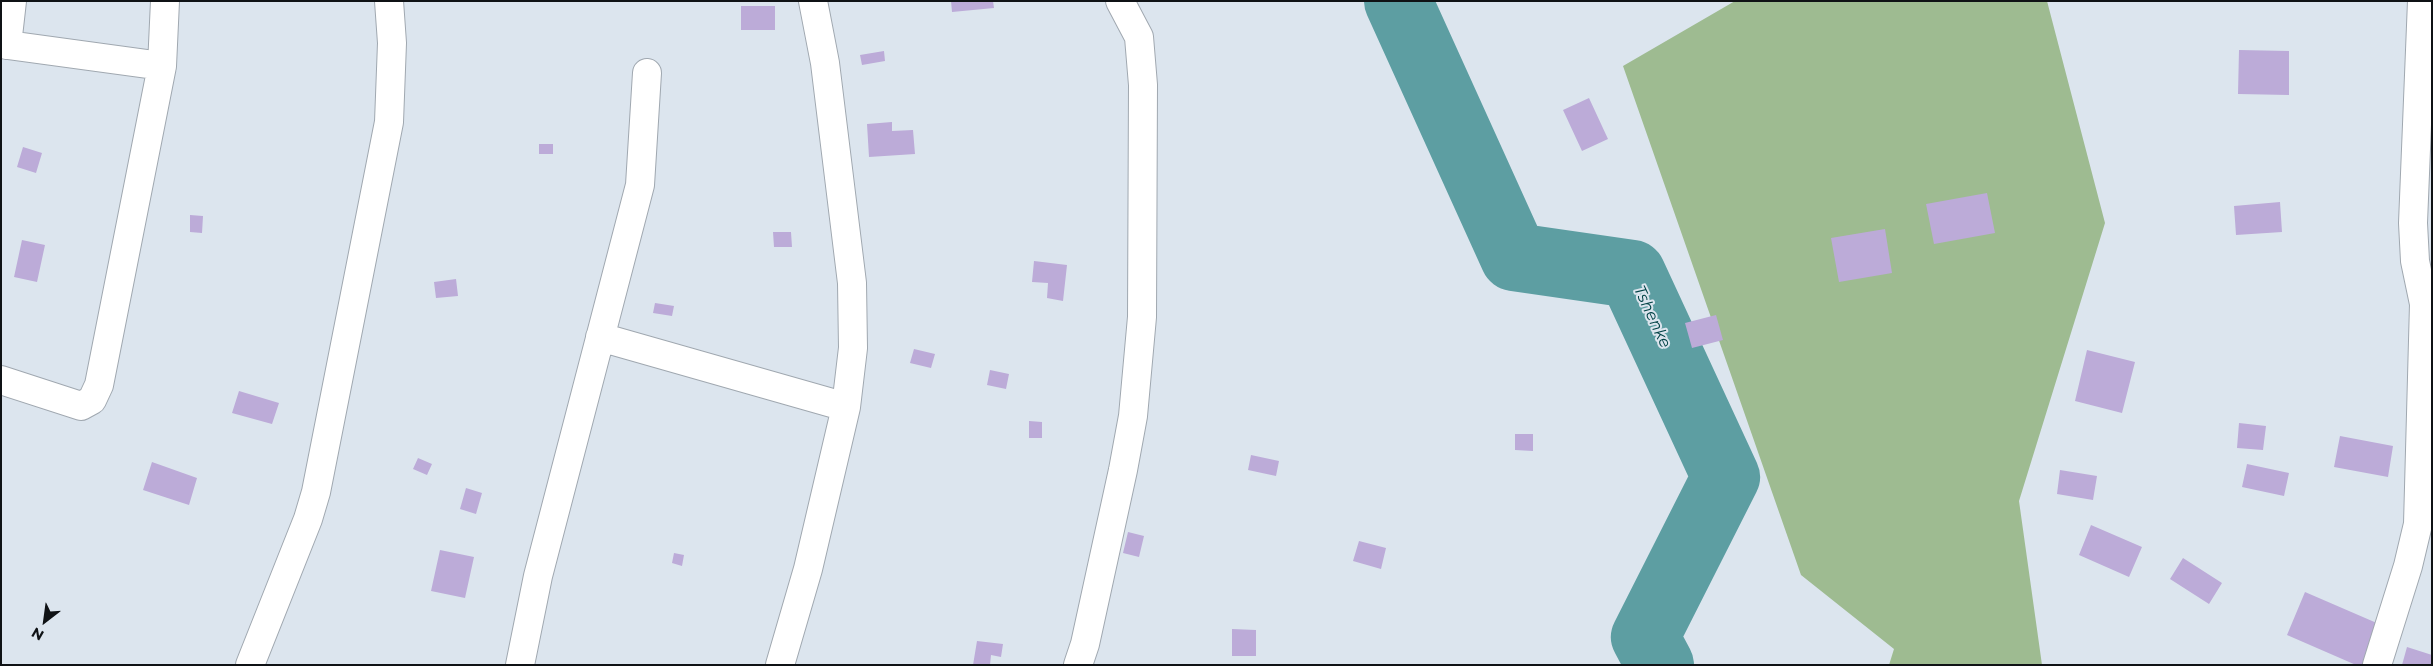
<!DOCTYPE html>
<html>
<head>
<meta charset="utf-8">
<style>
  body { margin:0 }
  #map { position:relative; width:2433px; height:666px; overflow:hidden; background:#dce5ee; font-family:Montserrat,sans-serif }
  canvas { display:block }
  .frame { position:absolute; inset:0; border:2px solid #0f1215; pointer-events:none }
  .north { position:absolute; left:20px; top:596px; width:50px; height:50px; -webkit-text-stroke:4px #dce5ee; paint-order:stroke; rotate:210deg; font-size:14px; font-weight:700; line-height:20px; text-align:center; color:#0f1215 }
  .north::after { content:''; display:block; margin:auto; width:18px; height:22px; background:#0f1215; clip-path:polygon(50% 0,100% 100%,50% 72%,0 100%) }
</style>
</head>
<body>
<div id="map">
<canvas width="2433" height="666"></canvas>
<div class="frame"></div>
<div class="north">N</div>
</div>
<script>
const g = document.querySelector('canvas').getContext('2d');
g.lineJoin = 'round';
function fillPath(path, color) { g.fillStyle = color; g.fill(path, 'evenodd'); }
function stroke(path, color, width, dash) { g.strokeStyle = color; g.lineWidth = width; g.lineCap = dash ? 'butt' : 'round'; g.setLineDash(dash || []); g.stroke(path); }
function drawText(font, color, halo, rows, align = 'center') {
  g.font = font + ' Montserrat,sans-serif'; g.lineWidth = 4; g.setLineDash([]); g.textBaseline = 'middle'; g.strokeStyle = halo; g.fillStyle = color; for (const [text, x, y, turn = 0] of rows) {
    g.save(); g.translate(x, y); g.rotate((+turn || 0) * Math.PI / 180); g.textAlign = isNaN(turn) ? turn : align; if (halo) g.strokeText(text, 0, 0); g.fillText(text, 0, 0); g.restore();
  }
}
const forest = new Path2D(`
  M 1735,1 L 2047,1 L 2105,223 L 2019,501 L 2042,665 L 1889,665 L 1894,649 L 1801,575 L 1623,66 Z`);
const river = new Path2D(`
  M 1398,1 L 1514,257 L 1632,274 L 1726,477 L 1645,637 L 1660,665`);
const building = new Path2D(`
  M 951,1 L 993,1 L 994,8 L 952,12 Z
  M 741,6 L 775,6 L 775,30 L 741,30 Z
  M 2239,50 L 2289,51 L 2289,95 L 2238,94 Z
  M 884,51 L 885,61 L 862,65 L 860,55 Z
  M 1589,98 L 1608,139 L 1582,151 L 1563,110 Z
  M 892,122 L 892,131 L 913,130 L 915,154 L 869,157 L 867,124 Z
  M 539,144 L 553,144 L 553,154 L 539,154 Z
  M 23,147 L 42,153 L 36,173 L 17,167 Z
  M 1987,193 L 1995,233 L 1934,244 L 1926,204 Z
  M 2280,202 L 2282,232 L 2236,235 L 2234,206 Z
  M 190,215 L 203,216 L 202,233 L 190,232 Z
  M 1885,229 L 1892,273 L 1839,282 L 1831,238 Z
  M 773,232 L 791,232 L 792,247 L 774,247 Z
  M 22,240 L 45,245 L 37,282 L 14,277 Z
  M 1034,261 L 1067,265 L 1063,301 L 1047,298 L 1048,283 L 1032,282 Z
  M 456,279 L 458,296 L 436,298 L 434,282 Z
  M 655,303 L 674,306 L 672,316 L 653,313 Z
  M 1716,315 L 1723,340 L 1692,348 L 1685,323 Z
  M 914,349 L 935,354 L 931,368 L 910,363 Z
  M 2087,350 L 2135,362 L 2122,413 L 2075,401 Z
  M 990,370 L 1009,374 L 1006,389 L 987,385 Z
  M 239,391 L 279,403 L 272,424 L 232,413 Z
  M 1029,421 L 1042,422 L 1042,438 L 1029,438 Z
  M 2239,423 L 2266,426 L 2263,450 L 2237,448 Z
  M 1515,434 L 1533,434 L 1533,451 L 1515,450 Z
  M 2340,436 L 2393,446 L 2388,477 L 2334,467 Z
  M 1251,455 L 1279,461 L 1276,476 L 1248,470 Z
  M 418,458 L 432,464 L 427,475 L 413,469 Z
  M 152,462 L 197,478 L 189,505 L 143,490 Z
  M 2247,464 L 2289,473 L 2284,496 L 2242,487 Z
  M 2060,470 L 2097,476 L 2093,500 L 2057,494 Z
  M 466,488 L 482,493 L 476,514 L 460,509 Z
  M 2091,525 L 2142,547 L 2129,577 L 2079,555 Z
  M 1128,532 L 1144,536 L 1139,557 L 1123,553 Z
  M 1359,541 L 1386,548 L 1381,569 L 1353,561 Z
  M 440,550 L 474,557 L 465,598 L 431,591 Z
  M 674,553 L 684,555 L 682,566 L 672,563 Z
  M 2183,558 L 2222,583 L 2209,604 L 2170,579 Z
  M 2305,592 L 2386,627 L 2370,665 L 2356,665 L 2287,635 Z
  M 1232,629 L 1256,630 L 1256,656 L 1232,656 Z
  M 977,641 L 1003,644 L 1001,657 L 991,655 L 990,665 L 973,665 Z
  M 2407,647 L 2432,655 L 2432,665 L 2402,665 Z`);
const street = new Path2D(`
  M 1,44 L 162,66 L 99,385 L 92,400 L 81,406 L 1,380
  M 7,45 L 12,1
  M 162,66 L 165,1
  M 600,337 L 846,407
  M 250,665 L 308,519 L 316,492 L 389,122 L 392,43 L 389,1
  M 520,665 L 538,576 L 640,185 L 647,73
  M 780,665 L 808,569 L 846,407 L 853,348 L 852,283 L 825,63 L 813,1
  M 1078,665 L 1085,644 L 1123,470 L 1133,416 L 1142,317 L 1143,85 L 1139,37 L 1120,1
  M 2377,665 L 2408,566 L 2418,524 L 2424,304 L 2415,261 L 2413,223 L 2422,1`);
const waterNames = [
  ["Tshenke",1652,317,65]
];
fillPath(forest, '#9ebb91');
stroke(river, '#5d9ea2', 68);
fillPath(building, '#bcabd8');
stroke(street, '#a0a8b0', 30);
stroke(street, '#fff', 28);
drawText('italic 16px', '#024346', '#dce5ee', waterNames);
</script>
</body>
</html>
